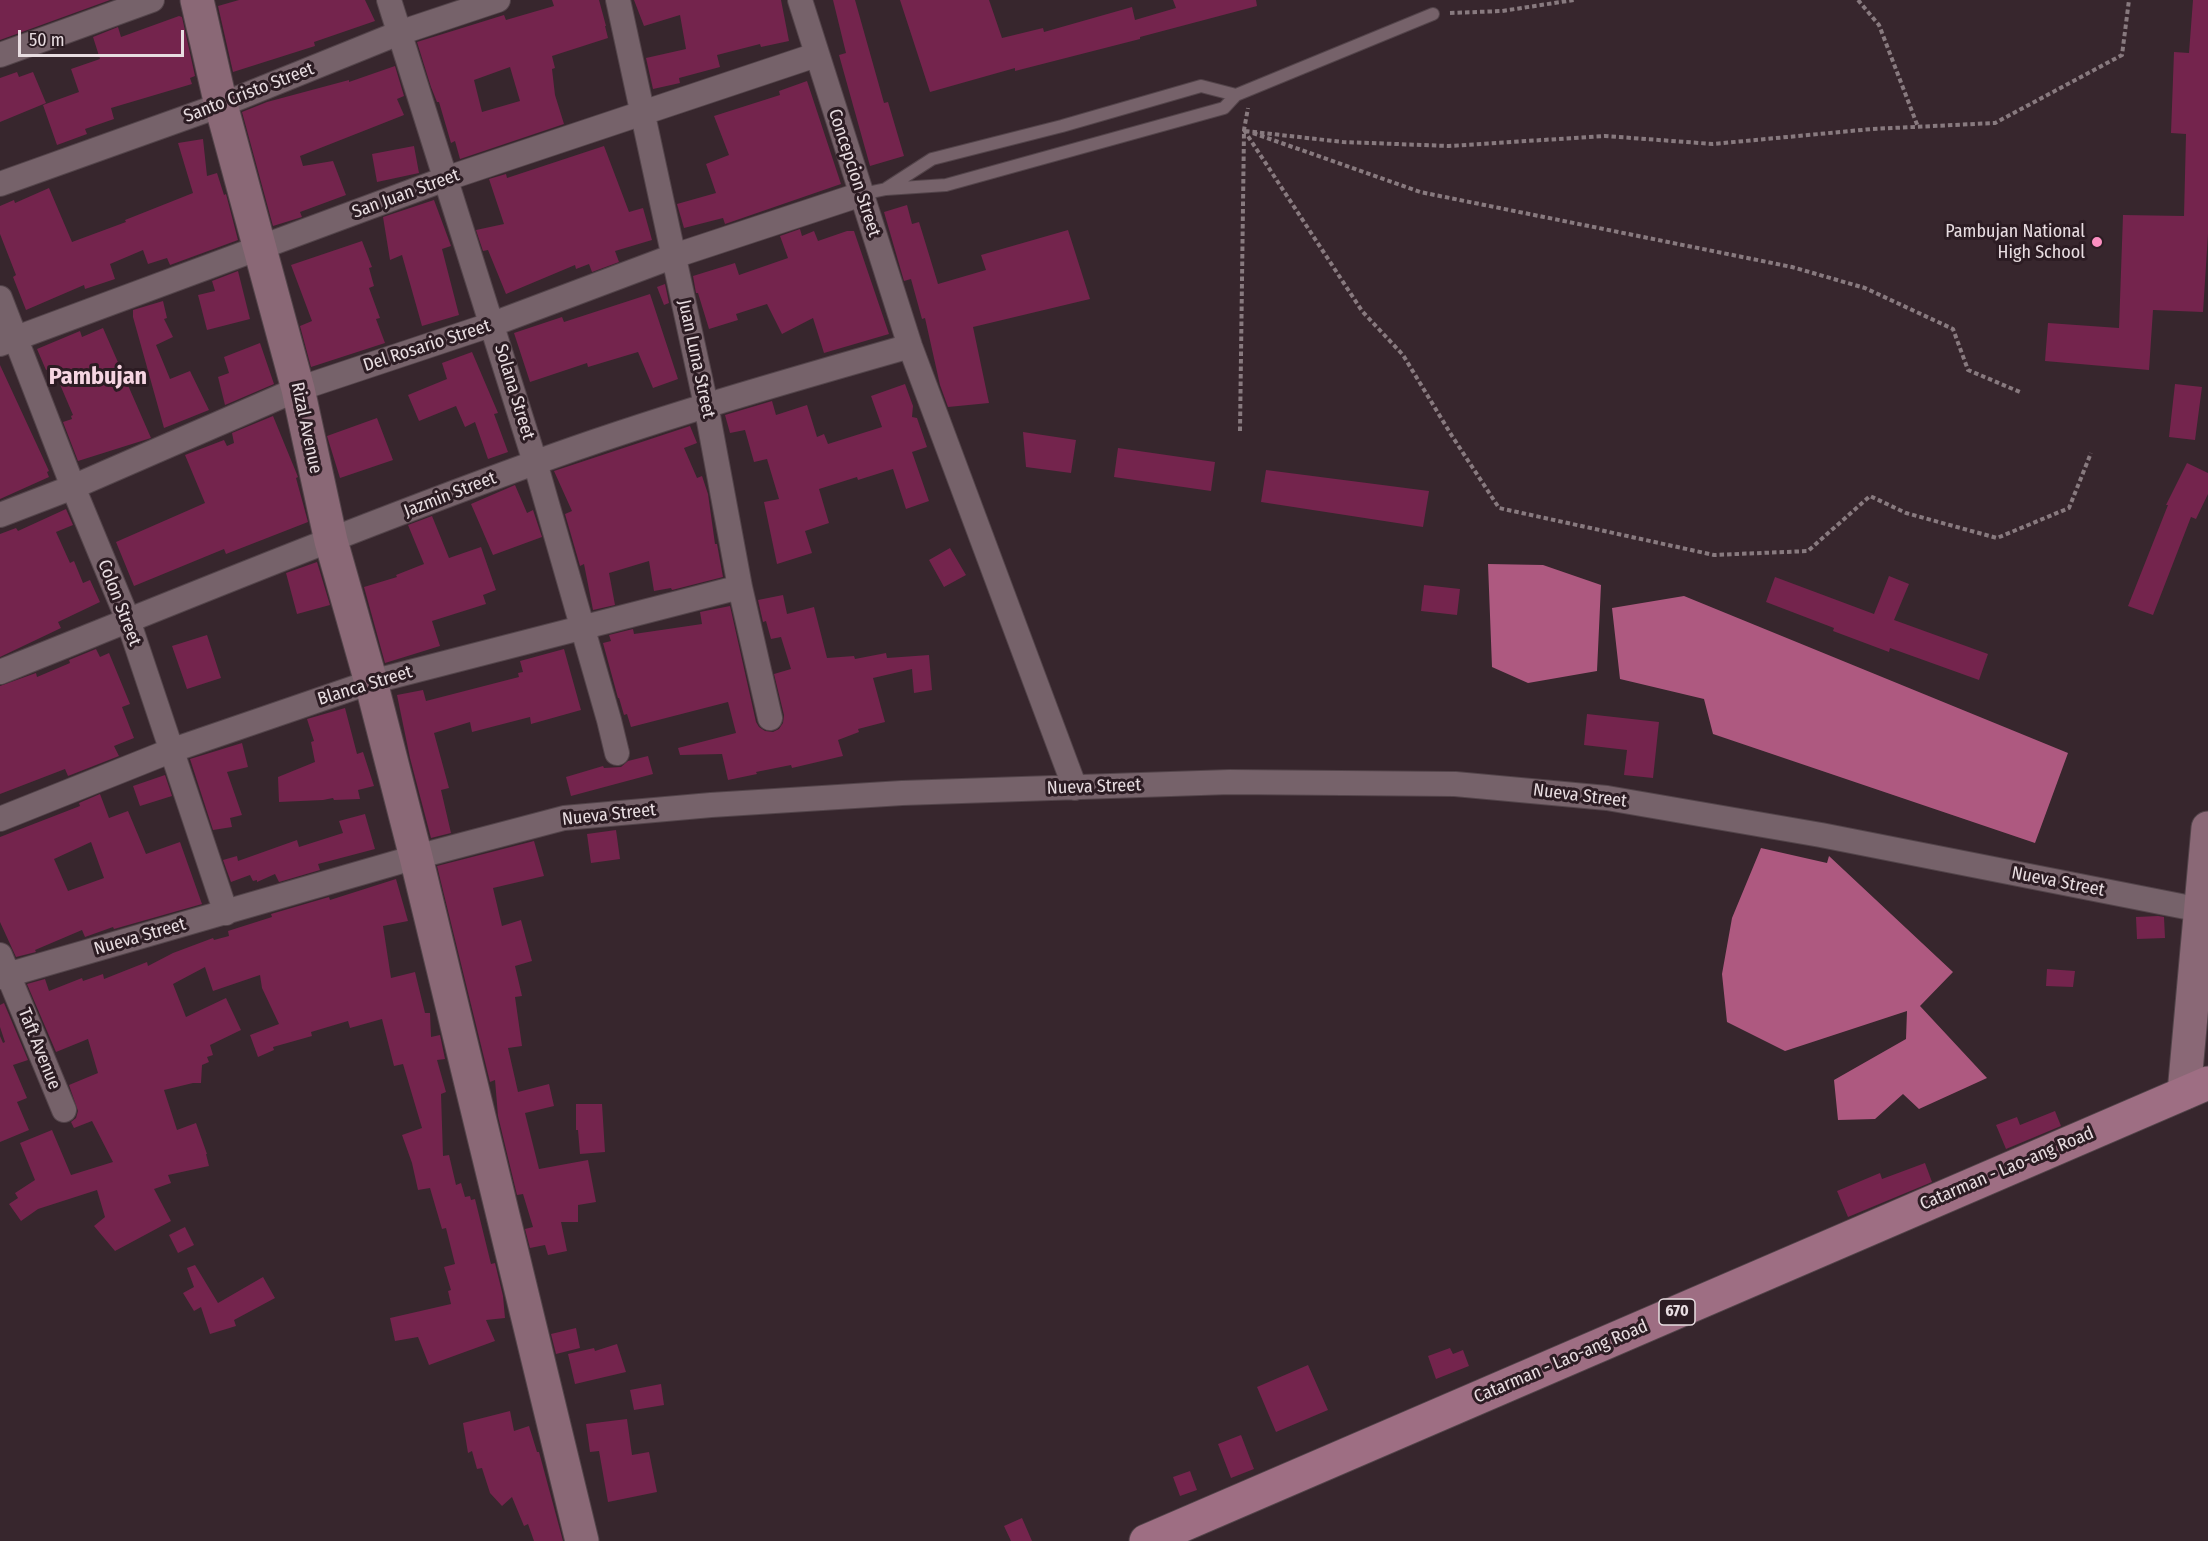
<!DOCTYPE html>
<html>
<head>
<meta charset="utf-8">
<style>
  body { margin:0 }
  #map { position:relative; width:2208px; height:1541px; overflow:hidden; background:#37262d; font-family:"Fira Sans Condensed",sans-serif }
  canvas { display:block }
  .scale { position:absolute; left:18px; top:30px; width:166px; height:27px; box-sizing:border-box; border:3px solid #e8dde1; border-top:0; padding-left:8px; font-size:18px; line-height:21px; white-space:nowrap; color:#e8dde1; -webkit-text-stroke:4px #2c1c23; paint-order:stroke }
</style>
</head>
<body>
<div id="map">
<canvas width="2208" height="1541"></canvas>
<div class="scale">50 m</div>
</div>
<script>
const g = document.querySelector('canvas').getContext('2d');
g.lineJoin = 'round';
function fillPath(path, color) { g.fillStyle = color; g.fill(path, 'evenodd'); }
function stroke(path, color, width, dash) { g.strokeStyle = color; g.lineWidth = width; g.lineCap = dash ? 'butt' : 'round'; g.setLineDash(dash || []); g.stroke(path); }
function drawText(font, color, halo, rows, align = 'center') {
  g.font = font + ' "Fira Sans Condensed",sans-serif'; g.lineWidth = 6; g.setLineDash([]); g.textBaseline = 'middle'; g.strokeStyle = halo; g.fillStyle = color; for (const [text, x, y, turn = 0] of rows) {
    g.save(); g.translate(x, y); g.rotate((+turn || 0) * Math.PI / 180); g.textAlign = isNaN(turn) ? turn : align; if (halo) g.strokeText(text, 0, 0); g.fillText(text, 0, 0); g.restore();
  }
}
const water = new Path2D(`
  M 1488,564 L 1543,565 L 1601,585 L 1597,671 L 1528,683 L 1492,667 Z
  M 1684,596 L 2068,753 L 2035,843 L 1713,734 L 1704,699 L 1620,679 L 1612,608 Z
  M 1761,848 L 1827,863 L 1829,856 L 1953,972 L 1920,1006 L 1987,1078 L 1919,1109 L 1903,1094 L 1875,1119 L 1838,1120 L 1834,1080 L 1906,1039 L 1907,1011 L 1785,1051 L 1727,1022 L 1722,974 L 1732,918 Z`);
const building = new Path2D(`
  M 0,0 L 110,0 L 0,40 Z
  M 239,0 L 365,0 L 375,21 L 314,42 L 315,46 L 233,72 L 218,6 Z
  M 552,0 L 599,0 L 606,26 L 605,26 L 608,38 L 552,56 L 555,68 L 552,69 L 555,95 L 564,124 L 460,159 L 455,141 L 451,143 L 439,102 L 437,102 L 431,87 L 417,42 L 504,15 L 506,20 L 554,6 ZM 510,67 L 520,101 L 482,112 L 474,80 Z
  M 634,0 L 781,0 L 789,41 L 761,47 L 760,44 L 717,55 L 720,67 L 679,78 L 680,83 L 653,89 L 646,58 L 686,49 L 680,15 L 644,26 Z
  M 833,0 L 855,0 L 884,103 L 888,102 L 904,156 L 870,166 L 839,55 L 846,53 Z
  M 900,0 L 989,0 L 1002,38 L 1043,28 L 1044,32 L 1132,7 L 1135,20 L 1176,8 L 1173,0 L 1256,0 L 1257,6 L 1140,37 L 1140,39 L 1015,71 L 1015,68 L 930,92 Z
  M 2193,0 L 2208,0 L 2208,234 L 2203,312 L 2153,310 L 2149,370 L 2045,361 L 2048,323 L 2119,328 L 2123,215 L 2184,216 L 2186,134 L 2171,133 L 2174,52 L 2189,53 Z
  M 179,16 L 182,17 L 195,76 L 190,78 L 192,84 L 111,108 L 114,119 L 85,129 L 87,134 L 57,145 L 43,105 L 79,92 L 71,69 L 100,59 L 93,37 L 118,27 L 121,37 Z
  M 395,66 L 404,96 L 397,99 L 404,115 L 300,156 L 303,166 L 333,161 L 346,195 L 300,212 L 302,217 L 273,226 L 242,112 L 267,102 L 349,80 L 349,82 Z
  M 17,72 L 19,77 L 33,72 L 46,103 L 0,122 L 0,78 Z
  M 807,81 L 841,184 L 725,224 L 723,218 L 684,228 L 677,204 L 716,193 L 706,164 L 729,155 L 714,116 L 780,95 L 779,91 Z
  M 203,139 L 207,176 L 217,173 L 224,195 L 226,194 L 238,240 L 170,265 L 167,258 L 148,264 L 143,250 L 110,264 L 115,279 L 85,289 L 84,285 L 26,310 L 13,277 L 16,275 L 0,234 L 0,206 L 14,200 L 15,203 L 49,188 L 72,242 L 126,222 L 125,220 L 193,193 L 178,143 Z
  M 414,146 L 419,173 L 377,182 L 372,154 Z
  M 604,146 L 629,212 L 643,208 L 652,240 L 615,251 L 619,262 L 592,272 L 589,264 L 576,269 L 575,265 L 506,294 L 488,250 L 483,251 L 476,230 L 504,224 L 489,179 L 506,174 L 507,178 Z
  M 434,200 L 451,246 L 442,249 L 459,315 L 422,326 L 402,255 L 390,260 L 383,217 Z
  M 907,205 L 912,224 L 919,222 L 938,284 L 986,270 L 981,255 L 1068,230 L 1090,299 L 973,327 L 989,403 L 948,407 L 940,385 L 925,318 L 922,319 L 911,279 L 904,281 L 884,212 Z
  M 800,229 L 802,236 L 814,231 L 818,241 L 847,231 L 854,231 L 889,334 L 824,353 L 813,318 L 782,334 L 767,304 L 736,314 L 738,320 L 709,329 L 698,293 L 696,293 L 693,276 L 735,263 L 739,275 L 788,258 L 780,236 Z
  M 362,241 L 372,267 L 369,268 L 374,286 L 369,288 L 380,318 L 376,319 L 385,343 L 311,367 L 300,326 L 312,321 L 291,265 Z
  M 238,271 L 250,319 L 207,330 L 198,295 L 215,291 L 212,281 Z
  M 665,284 L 669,303 L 664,305 L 657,287 Z
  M 650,294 L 678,379 L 653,388 L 638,352 L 588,367 L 587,363 L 530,382 L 514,333 L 562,317 L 564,322 Z
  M 163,301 L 167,318 L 164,319 L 173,337 L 156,345 L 170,379 L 190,371 L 209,410 L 164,428 L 133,317 L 133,310 Z
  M 103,328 L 151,438 L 78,461 L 63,422 L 72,419 L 71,416 L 73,415 L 53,368 L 46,370 L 37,349 L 80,331 L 82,337 Z
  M 260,343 L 274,384 L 225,405 L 218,377 L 229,373 L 224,357 Z
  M 472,352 L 498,413 L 494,414 L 508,452 L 488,459 L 475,422 L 465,427 L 456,406 L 419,421 L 408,395 L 447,379 L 442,363 Z
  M 0,365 L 49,471 L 47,472 L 49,477 L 0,499 Z
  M 905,384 L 913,406 L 912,417 L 917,418 L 927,447 L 912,452 L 929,501 L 906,509 L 893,469 L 858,480 L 857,477 L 819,489 L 829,523 L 805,531 L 812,553 L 777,564 L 764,502 L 779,499 L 767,459 L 754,462 L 745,430 L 730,433 L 725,415 L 772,401 L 776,415 L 807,405 L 817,437 L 824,434 L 828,444 L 882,427 L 871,396 Z
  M 2175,384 L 2202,387 L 2195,440 L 2169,437 Z
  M 273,416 L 298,477 L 296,478 L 308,522 L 226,554 L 224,549 L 134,586 L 116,542 L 205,503 L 185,455 L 224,440 L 227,446 L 234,443 L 232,433 Z
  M 377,418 L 393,460 L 340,478 L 327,436 Z
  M 690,426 L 697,443 L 684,448 L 697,478 L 702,476 L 708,494 L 715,544 L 717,544 L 723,577 L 672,590 L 671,588 L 654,591 L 649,561 L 609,573 L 615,605 L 593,610 L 584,564 L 580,566 L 565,514 L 572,511 L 554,471 Z
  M 1023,432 L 1076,440 L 1071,473 L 1026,467 Z
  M 1118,448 L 1215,462 L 1211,491 L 1114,477 Z
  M 2187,463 L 2208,473 L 2208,494 L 2196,519 L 2191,517 L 2153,615 L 2128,606 L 2168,505 L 2166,505 Z
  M 1266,470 L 1429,491 L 1423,527 L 1261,502 Z
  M 515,485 L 527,513 L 533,510 L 542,537 L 493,555 L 471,504 Z
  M 66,509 L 73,525 L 56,532 L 70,563 L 74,561 L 83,583 L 90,580 L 100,602 L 58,622 L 61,628 L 0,657 L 0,534 L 16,528 L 18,531 Z
  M 432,516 L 449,558 L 481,547 L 496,590 L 483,595 L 486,604 L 432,621 L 440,646 L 385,663 L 364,587 L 397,577 L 396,575 L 424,564 L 408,525 Z
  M 950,548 L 966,575 L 944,587 L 929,560 Z
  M 317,562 L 330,605 L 297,614 L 286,573 Z
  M 1889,576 L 1909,584 L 1894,620 L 1988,654 L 1979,680 L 1890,648 L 1889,652 L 1833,631 L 1834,628 L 1766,602 L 1775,577 L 1874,614 Z
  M 1424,585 L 1460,589 L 1457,615 L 1421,611 Z
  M 783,595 L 787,614 L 814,607 L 827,658 L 854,656 L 855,659 L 886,653 L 887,658 L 929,655 L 932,690 L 914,693 L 912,669 L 873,678 L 885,722 L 858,729 L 859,732 L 838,740 L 843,756 L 792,768 L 791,765 L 756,772 L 757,774 L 728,780 L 722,754 L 680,755 L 678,748 L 736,733 L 728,702 L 631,727 L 627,714 L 624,715 L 619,698 L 618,698 L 603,643 L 611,641 L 609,635 L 633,629 L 634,634 L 702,624 L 700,612 L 730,606 L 756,722 L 759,727 L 765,731 L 773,732 L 779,729 L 783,723 L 784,715 L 774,674 L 791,669 L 781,637 L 771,639 L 766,621 L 763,622 L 758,600 Z
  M 207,635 L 221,678 L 187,689 L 172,646 Z
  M 96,649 L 100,657 L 109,653 L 130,704 L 122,707 L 134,738 L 114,746 L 119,756 L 68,776 L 65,769 L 0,794 L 0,686 L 36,673 L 37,677 L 70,663 L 69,660 Z
  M 564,649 L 581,710 L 531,724 L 530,717 L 472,732 L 470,722 L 434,733 L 449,788 L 441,790 L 451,833 L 431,838 L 410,758 L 397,695 L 423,690 L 426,701 L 519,677 L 518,673 L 523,672 L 520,661 Z
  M 345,708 L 357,754 L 363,752 L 374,786 L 358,790 L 360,799 L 334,800 L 333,798 L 323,800 L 279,802 L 278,777 L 315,762 L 311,742 L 314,741 L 307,719 Z
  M 1587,714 L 1659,722 L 1653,778 L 1624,775 L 1627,750 L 1584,745 Z
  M 242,743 L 248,767 L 227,772 L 242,815 L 230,818 L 232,827 L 213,830 L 190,759 Z
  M 648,756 L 653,774 L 571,796 L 566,777 L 603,766 L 604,768 L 621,767 L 628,761 Z
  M 165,775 L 172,796 L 140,806 L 133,786 Z
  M 100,794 L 109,818 L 128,811 L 146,854 L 180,842 L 202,904 L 114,929 L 113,927 L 85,937 L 82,930 L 35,950 L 36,952 L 16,957 L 0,922 L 0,837 L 80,806 L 79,803 ZM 91,842 L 104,878 L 68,891 L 54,859 Z
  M 365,814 L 375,849 L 318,864 L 320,870 L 279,882 L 275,874 L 257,882 L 257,880 L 253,881 L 250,875 L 231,882 L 223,860 L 237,856 L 238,861 L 297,840 L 299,847 L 343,833 L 339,821 Z
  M 616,830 L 620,859 L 591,863 L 587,834 Z
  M 534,841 L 544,876 L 493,888 L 502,926 L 521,920 L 532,961 L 515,966 L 522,996 L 515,997 L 522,1046 L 508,1048 L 518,1092 L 549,1084 L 554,1106 L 525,1113 L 539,1169 L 588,1160 L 596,1202 L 578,1205 L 578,1222 L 561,1222 L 567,1251 L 548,1255 L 545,1245 L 530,1248 L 525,1229 L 533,1227 L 523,1194 L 517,1195 L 498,1116 L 495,1080 L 490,1082 L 437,866 Z
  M 396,879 L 408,921 L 383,926 L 391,978 L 415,972 L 425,1013 L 430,1013 L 431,1037 L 440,1035 L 445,1059 L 437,1060 L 446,1092 L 441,1094 L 443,1156 L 449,1155 L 456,1185 L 461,1183 L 465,1197 L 470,1196 L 471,1200 L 475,1199 L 491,1264 L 495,1263 L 503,1296 L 505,1318 L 486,1320 L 495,1341 L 429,1365 L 418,1337 L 395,1341 L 390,1318 L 451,1304 L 448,1291 L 451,1290 L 444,1267 L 455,1264 L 446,1228 L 442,1229 L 430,1188 L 418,1190 L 412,1163 L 402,1135 L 422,1128 L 403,1064 L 394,1066 L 382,1019 L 350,1028 L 348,1021 L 311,1032 L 312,1036 L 273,1047 L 274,1050 L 258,1057 L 250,1035 L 279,1024 L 262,988 L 260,975 L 213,991 L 205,967 L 173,984 L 186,1017 L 226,998 L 241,1030 L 210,1045 L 213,1055 L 207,1057 L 209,1062 L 202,1065 L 201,1083 L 193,1083 L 164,1090 L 177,1130 L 196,1123 L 207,1154 L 206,1154 L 209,1166 L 168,1175 L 171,1183 L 154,1189 L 171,1221 L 115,1251 L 94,1226 L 105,1217 L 97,1190 L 38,1209 L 21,1221 L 9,1204 L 18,1198 L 15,1193 L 35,1180 L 20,1143 L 52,1130 L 71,1175 L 113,1162 L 92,1121 L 74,1128 L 71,1122 L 76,1118 L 78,1111 L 69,1085 L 98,1073 L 88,1039 L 56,1052 L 27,984 L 45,979 L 49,991 L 82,978 L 83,981 L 103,974 L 104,979 L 147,962 L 148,966 L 173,953 L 213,938 L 214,940 L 229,936 L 228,931 L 272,917 L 271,914 L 329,897 L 330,900 Z
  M 2158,916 L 2164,917 L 2165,938 L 2137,939 L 2136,917 Z
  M 2047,969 L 2075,971 L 2073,987 L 2046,986 Z
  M 4,1003 L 28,1060 L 13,1065 L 27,1098 L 17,1102 L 29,1130 L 0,1142 L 0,1036 L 3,1043 L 5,1042 L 0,1027 L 0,1005 Z
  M 576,1104 L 602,1104 L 605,1152 L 580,1154 L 578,1130 L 576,1130 Z
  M 2055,1111 L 2061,1126 L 2006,1149 L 1996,1125 L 2017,1117 L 2020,1125 Z
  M 1925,1163 L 1932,1182 L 1848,1217 L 1837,1191 L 1880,1173 L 1882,1179 Z
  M 185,1227 L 194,1245 L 178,1253 L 169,1235 Z
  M 195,1265 L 218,1303 L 263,1277 L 275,1298 L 234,1320 L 236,1326 L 210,1334 L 201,1307 L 194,1311 L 183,1293 L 194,1287 L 187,1268 Z
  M 576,1328 L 580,1348 L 556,1354 L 551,1334 Z
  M 617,1344 L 626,1372 L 575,1384 L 568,1354 L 594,1348 L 595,1351 Z
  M 1450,1348 L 1453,1354 L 1463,1350 L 1469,1366 L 1436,1379 L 1428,1356 Z
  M 1308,1365 L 1328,1410 L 1276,1432 L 1257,1387 Z
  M 661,1384 L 664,1405 L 634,1410 L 630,1390 Z
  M 510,1411 L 514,1431 L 529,1426 L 537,1452 L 539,1452 L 563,1541 L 534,1541 L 528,1524 L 524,1526 L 512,1497 L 502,1506 L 490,1493 L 482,1468 L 477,1469 L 472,1451 L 468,1453 L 463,1423 Z
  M 627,1419 L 632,1455 L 649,1452 L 657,1492 L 608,1502 L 599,1451 L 590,1452 L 586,1424 Z
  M 1241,1435 L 1254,1469 L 1231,1478 L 1218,1444 Z
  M 1190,1471 L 1197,1490 L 1180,1496 L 1173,1477 Z
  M 1022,1518 L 1032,1541 L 1011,1541 L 1004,1526 Z`);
const path = new Path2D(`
  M 1858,0 L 1879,25 L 1918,127
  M 1450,13 L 1502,11 L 1574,0
  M 1244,130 L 1362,311 L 1403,355 L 1452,436 L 1499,508 L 1714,555 L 1808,551 L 1870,496 L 1906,513 L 1997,538 L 2069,508 L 2091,453
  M 1245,131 L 1343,142 L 1449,146 L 1605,136 L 1713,144 L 1872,129 L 1995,123 L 2122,55 L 2129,0
  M 1253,133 L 1420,192 L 1792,267 L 1865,288 L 1953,329 L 1968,370 L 2020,392
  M 1240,431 L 1244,130 L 1248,108`);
const lane = new Path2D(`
  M 887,188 L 932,159 L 1062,126 L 1201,86 L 1236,95
  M 862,194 L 886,189 L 946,185 L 1224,108 L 1236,95 L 1433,14`);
const street = new Path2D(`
  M 389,0 L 535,462 L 609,720 L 617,753
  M 618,0 L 706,405 L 740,587 L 770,718
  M 800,0 L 910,346 L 1075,788
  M 0,55 L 152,0
  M 0,184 L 221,105 L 399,33 L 498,0
  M 0,298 L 73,487 L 128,620 L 226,913
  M 0,344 L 445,179 L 816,55
  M 0,515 L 73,487 L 298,389 L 493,324 L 674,256 L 862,194
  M 0,672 C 177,601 355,528 534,463 C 657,418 784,382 910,346
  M 0,819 L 170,751 L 371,682 L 740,587
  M 0,955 L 64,1110
  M 0,977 L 416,857 L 564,818 L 711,805 L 902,793 L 1230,782 L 1455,784 L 1607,798 L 1821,835 L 2201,910`);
const secondary = new Path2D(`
  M 197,0 L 221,105 L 298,389 L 331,541 L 371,682 L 416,857 L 582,1541
  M 2184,1093 L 2208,828`);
const primary = new Path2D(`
  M 1146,1541 L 2208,1083`);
const markers = [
  [2097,242,6,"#fc8fc1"]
];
const shields = [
  [1677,1312,36]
];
const shieldNames = [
  ["670",1677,1312]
];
const streetNames = [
  ["Santo Cristo Street",249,93,-21],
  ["Concepcion Street",854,173,72],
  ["San Juan Street",406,194,-20],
  ["Del Rosario Street",427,346,-18],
  ["Juan Luna Street",696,359,78],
  ["Solana Street",514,392,73],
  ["Rizal Avenue",306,428,78],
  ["Jazmin Street",450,495,-21],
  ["Colon Street",119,603,69],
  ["Blanca Street",365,686,-17],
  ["Nueva Street",1094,787,-2],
  ["Nueva Street",1580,796,7],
  ["Nueva Street",609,815,-6],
  ["Nueva Street",2058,882,11],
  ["Nueva Street",140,937,-16],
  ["Taft Avenue",39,1049,68],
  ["Catarman - Lao-ang Road",2007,1169,-23],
  ["Catarman - Lao-ang Road",1561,1362,-23]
];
const poiNames = [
  ["Pambujan National",2085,232],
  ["High School",2085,253]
];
const districtNames = [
  ["Pambujan",98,377]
];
fillPath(water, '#ae5980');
fillPath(building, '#74244d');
stroke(lane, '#53444a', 14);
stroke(street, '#53444a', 26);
stroke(secondary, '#53444a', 35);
stroke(primary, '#53444a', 35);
stroke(path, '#887a7f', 4, [4.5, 3]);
stroke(lane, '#76626a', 12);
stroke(street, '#76626a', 24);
stroke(secondary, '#8a6876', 33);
stroke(primary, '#9e6e83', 33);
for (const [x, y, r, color] of markers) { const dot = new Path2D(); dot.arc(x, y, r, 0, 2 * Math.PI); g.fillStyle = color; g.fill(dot); stroke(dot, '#2c1c23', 2); }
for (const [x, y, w] of shields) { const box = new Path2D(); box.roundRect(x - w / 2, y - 13, w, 26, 4.5); g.fillStyle = '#2c1c23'; g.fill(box); stroke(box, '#e8dde1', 1.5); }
drawText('bold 16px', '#e8dde1', null, shieldNames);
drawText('18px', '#e8dde1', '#2c1c23', streetNames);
drawText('18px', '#e8dde1', '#2c1c23', poiNames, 'right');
drawText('bold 24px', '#f6d5e2', '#2c1c23', districtNames);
</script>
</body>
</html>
